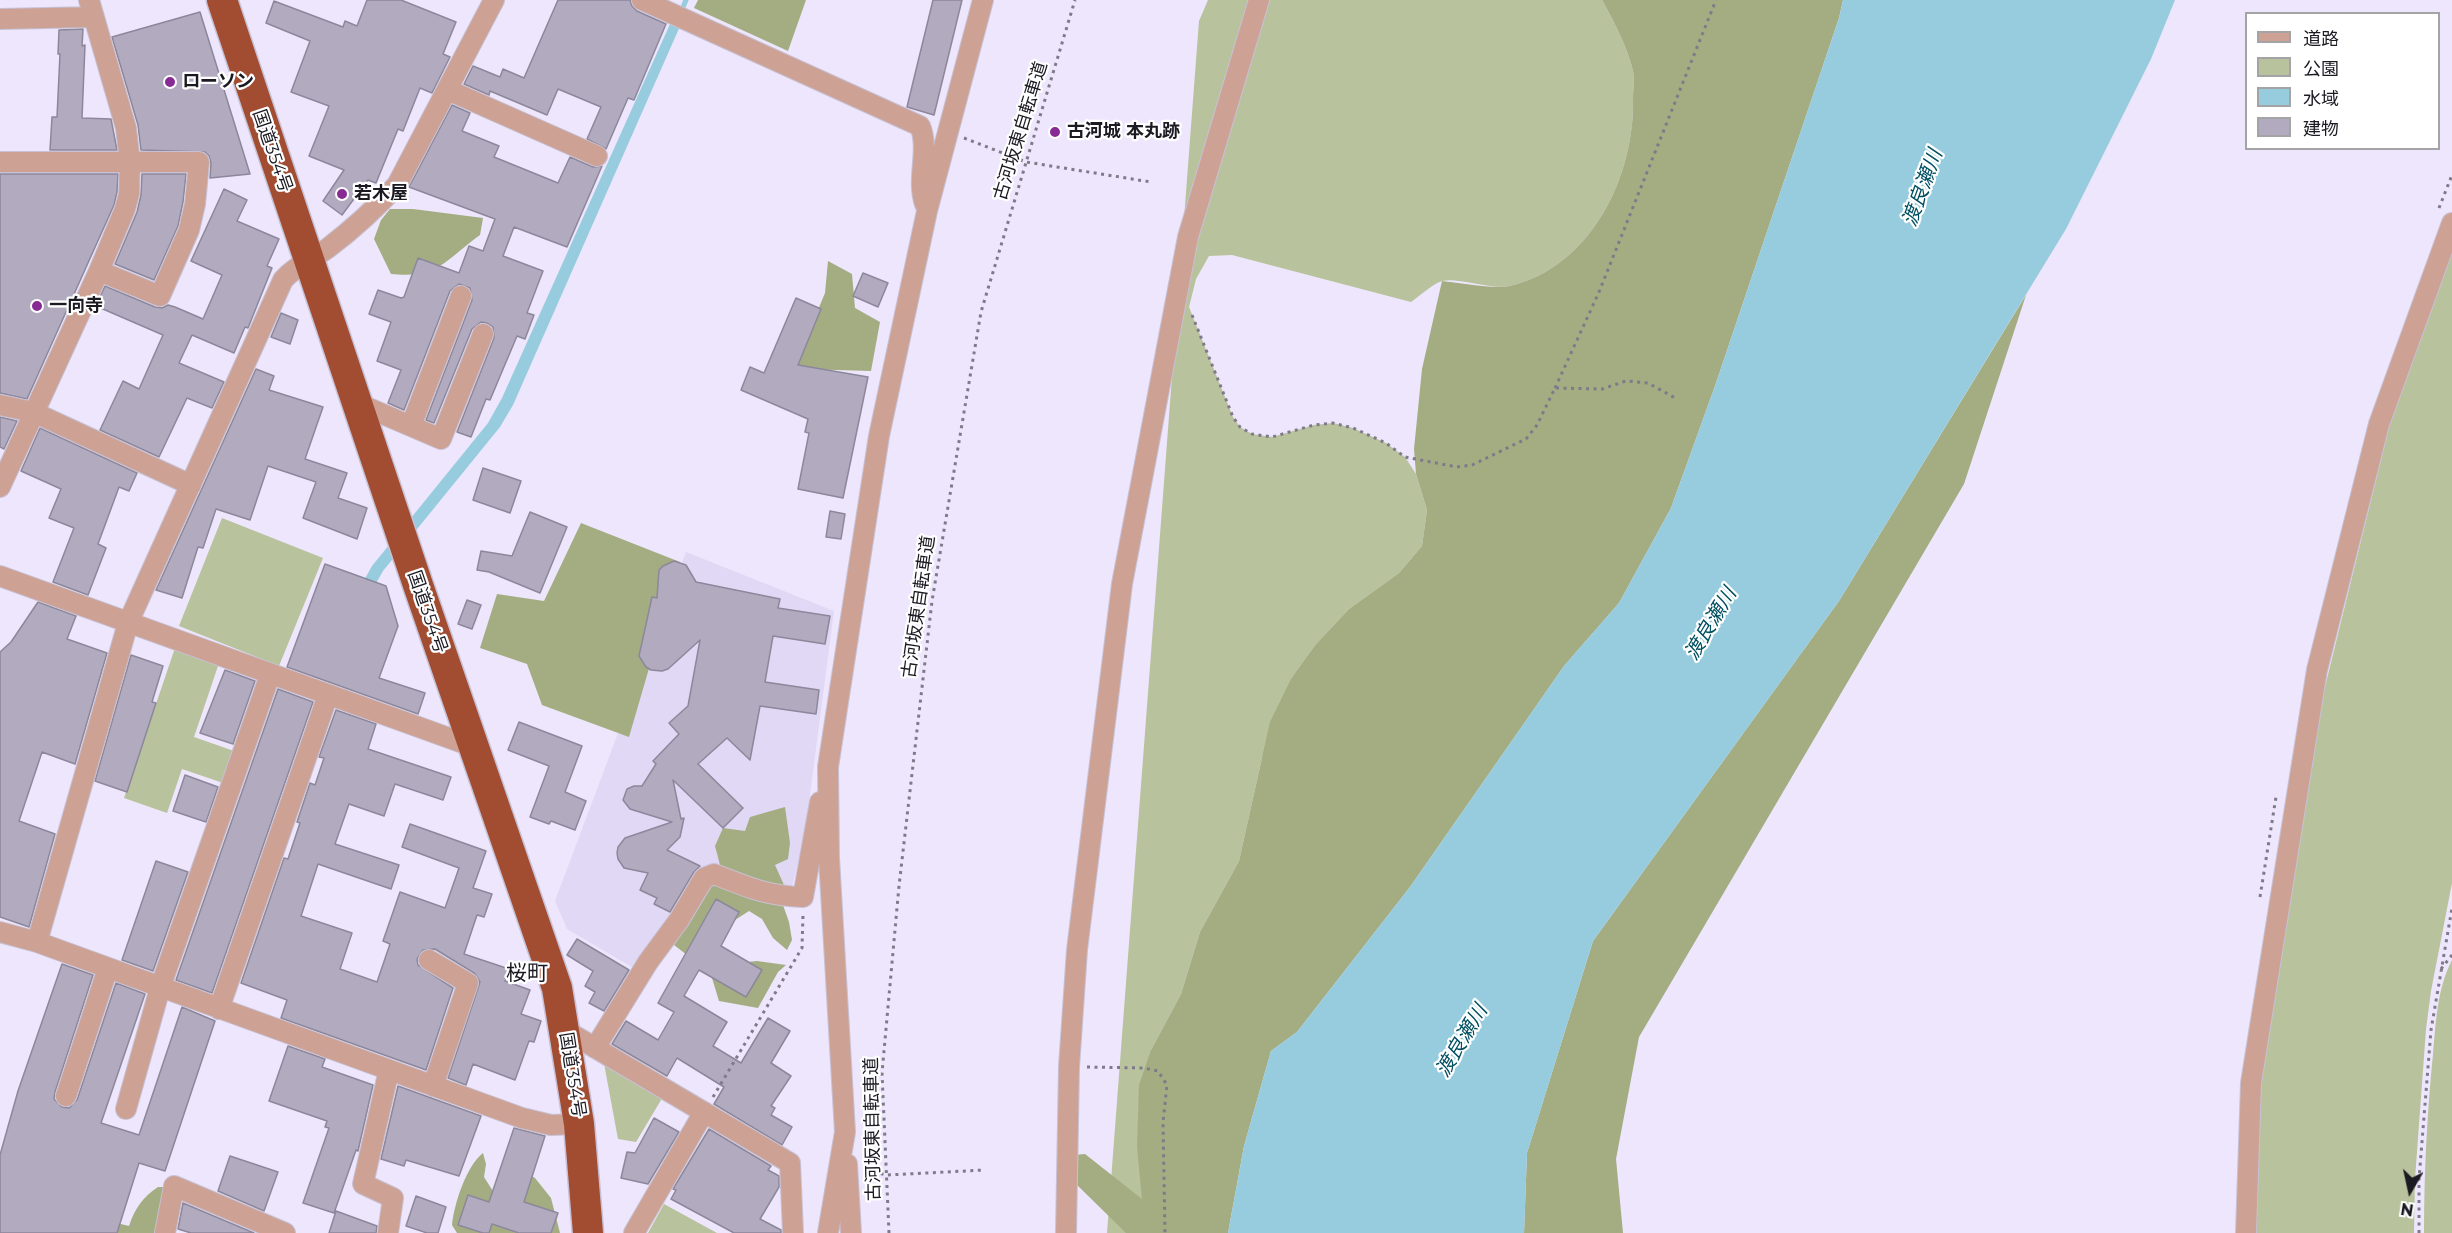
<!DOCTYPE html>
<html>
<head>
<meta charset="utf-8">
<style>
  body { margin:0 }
  #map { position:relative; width:2452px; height:1233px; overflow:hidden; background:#ede6fc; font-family:Montserrat,"Noto Sans JP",sans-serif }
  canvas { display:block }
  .legend { position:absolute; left:2245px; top:12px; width:195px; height:138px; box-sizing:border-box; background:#fff; border:2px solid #a4a3a6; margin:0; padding:8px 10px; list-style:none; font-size:18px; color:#1b1921 }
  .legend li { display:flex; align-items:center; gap:12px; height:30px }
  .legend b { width:30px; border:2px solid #a4a3a6 }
  .north { position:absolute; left:2380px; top:1161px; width:60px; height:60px; -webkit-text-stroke:4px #fff; paint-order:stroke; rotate:189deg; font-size:16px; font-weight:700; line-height:24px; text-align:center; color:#1b1921 }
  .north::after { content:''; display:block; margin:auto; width:21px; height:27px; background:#1b1921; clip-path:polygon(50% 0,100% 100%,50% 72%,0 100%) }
</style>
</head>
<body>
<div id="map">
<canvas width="2452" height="1233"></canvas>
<ul class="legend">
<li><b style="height:8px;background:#cda295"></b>道路</li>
<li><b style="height:16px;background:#b8c29c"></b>公園</li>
<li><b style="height:16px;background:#97ccdf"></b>水域</li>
<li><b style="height:16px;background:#b2abc0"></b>建物</li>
</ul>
<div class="north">N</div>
</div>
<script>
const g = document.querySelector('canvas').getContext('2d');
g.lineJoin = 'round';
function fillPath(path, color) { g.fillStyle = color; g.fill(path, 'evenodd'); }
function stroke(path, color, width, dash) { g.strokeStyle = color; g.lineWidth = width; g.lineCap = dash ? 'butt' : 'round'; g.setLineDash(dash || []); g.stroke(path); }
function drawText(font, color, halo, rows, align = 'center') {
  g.font = font + ' Montserrat,"Noto Sans JP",sans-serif'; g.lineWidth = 4.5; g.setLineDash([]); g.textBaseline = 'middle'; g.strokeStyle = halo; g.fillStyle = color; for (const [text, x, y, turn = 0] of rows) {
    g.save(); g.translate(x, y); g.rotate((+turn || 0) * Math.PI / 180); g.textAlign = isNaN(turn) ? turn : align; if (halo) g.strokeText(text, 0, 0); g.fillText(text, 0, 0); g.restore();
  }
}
const built = new Path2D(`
  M 686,552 L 834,611 L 804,840 L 791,890 L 709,867 L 635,969 L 567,929 L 555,901 Z`);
const green = new Path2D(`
  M 1208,0 L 1602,0 C 1614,22 1627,46 1633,71 C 1635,80 1633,90 1633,98 C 1635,176 1591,267 1510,286 C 1492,290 1457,277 1442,281 C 1432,284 1420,296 1411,302 L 1232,255 L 1209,256 L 1196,279 L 1189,307 L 1233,417 L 1240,427 L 1252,434 L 1272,437 L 1314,425 L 1333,423 L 1353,428 L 1386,443 L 1405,457 L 1416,474 L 1427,510 L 1422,546 L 1399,573 L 1349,609 L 1316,644 L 1292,677 L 1262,758 L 1239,861 L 1200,932 L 1181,994 L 1151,1050 L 1141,1233 L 1107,1233 L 1199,21 Z
  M 2452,252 L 2452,883 L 2431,991 L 2426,1029 L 2415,1179 L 2414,1233 L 2256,1233 L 2259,1105 L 2262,1069 L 2321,703 L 2391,419 Z
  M 222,518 L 323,558 L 279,666 L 179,626 Z
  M 175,648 L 219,663 L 194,737 L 234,751 L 223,783 L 182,769 L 167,813 L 124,798 Z
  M 2452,960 L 2452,1233 L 2424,1233 C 2424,1173 2427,1114 2433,1054 C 2436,1022 2437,989 2452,960 Z
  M 603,1058 L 664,1095 L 636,1142 L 618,1139 Z
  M 664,1204 L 717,1233 L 648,1233 Z`);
const forest = new Path2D(`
  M 698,0 L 806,0 L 788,51 L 694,8 Z
  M 1602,0 L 1843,0 L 1839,18 L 1715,386 L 1671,508 L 1619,603 L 1564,666 L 1410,887 L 1297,1032 L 1271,1051 L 1244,1146 L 1228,1233 L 1126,1233 L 1074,1182 L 1074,1155 L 1085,1154 L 1142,1199 L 1137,1147 L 1139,1085 L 1151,1050 L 1181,994 L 1200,932 L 1239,861 L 1270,722 L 1292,677 L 1316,644 L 1349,609 L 1399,573 L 1422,546 L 1427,510 L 1416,474 L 1414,449 L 1422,369 L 1442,281 C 1459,283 1495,289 1510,286 C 1591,267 1635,176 1633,98 C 1633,90 1635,80 1633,71 C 1627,46 1614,22 1602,0 Z
  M 390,209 L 413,209 L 483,218 L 480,235 C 446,259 439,279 391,274 L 374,239 L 381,220 Z
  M 828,261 L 852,274 L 855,308 L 880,322 L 871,371 L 802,369 L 796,363 L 825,293 Z
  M 2026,295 L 1964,484 L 1639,1037 L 1616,1159 L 1623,1233 L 1524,1233 L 1527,1153 L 1593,941 L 1839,601 Z
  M 581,523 L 680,562 L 629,737 L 542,705 L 527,664 L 480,648 L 497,594 L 544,601 Z
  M 785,807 L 790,843 L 788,859 L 775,865 L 784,885 L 783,905 L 789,922 L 792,940 L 787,950 L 773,938 L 762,919 L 749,911 L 735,920 L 714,953 L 738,963 L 757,961 L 786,965 L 778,972 L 758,1008 L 719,1001 L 708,965 L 687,955 L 674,945 L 704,899 L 720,865 L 715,846 L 723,828 L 745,831 L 750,817 Z
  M 483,1153 L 486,1164 L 484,1177 L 496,1196 L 516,1166 L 535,1178 L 551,1198 L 560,1233 L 457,1233 L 452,1225 C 454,1205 466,1166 483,1153 Z
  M 158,1187 L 165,1187 L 160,1233 L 79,1233 L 0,1195 L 129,1226 C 135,1208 143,1197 158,1187 Z`);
const water = new Path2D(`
  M 1843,0 L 2175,0 L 2151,59 L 2066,229 L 1839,601 L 1593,941 L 1527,1153 L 1524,1233 L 1228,1233 L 1244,1146 L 1271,1051 L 1297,1032 L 1410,887 L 1564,666 L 1619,603 L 1671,508 L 1715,386 L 1839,18 Z
  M 674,9 L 681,24 L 513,405 L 500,427 L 383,571 L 365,603 L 354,598 L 372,566 L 488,423 L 502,398 L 670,24 Z`);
const stream = new Path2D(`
  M 681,12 L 686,0`);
const building = new Path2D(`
  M 367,0 L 401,0 L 456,22 L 443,54 L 450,57 L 432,93 L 420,88 L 403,131 L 398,129 L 376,183 L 368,180 L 342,215 L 323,201 L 344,170 L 309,156 L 329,106 L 291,92 L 310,41 L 266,23 L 274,1 L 343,27 L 345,21 L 357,26 Z
  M 558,0 L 630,0 L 632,6 L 637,11 L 666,24 L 634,100 L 628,98 L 606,149 L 587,139 L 601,107 L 558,89 L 547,115 L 490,91 L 489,95 L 464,84 L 473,66 L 500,77 L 503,69 L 524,78 Z
  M 933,0 L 962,0 L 934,115 L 907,107 Z
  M 200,12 L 250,174 L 210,178 L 211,163 L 209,156 L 205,152 L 141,150 L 138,125 L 112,37 Z
  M 83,29 L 82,46 L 85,45 L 82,118 L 111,119 L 117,150 L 50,150 L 52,117 L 57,117 L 60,54 L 58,54 L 59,30 Z
  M 452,105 L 470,113 L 462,131 L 499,146 L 494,157 L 558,183 L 570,157 L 593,167 L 602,166 L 567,247 L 514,227 L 503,256 L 543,271 L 527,313 L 534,315 L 525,339 L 517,336 L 490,400 L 486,399 L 471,437 L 457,432 L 494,338 L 493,327 L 487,323 L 481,322 L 472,329 L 434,423 L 426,420 L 472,300 L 470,288 L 459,284 L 450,291 L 404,410 L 388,403 L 401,370 L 377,361 L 391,322 L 369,314 L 378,290 L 401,298 L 404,297 L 418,258 L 459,273 L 469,246 L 483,251 L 495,219 L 409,187 Z
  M 0,174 L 118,174 L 117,192 L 114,205 L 27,399 L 0,393 Z
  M 142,174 L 186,174 L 183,202 L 178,226 L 154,280 L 115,264 L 137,212 L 141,195 Z
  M 224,189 L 247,200 L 237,221 L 279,239 L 267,266 L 272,268 L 248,328 L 245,327 L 234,353 L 192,335 L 179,363 L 224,382 L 212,408 L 187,398 L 159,457 L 100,430 L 123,381 L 139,389 L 163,335 L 96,306 L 105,286 L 155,307 L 162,308 L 168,305 L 175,307 L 203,319 L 222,275 L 191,261 Z
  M 863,273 L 888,283 L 878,307 L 853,296 Z
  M 796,298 L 821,309 L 798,365 L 868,377 L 843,498 L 798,489 L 809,433 L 805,432 L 808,419 L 741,390 L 750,367 L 764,373 Z
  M 281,313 L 298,320 L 290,344 L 271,337 Z
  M 256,369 L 274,376 L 269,390 L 323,407 L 305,459 L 347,473 L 338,498 L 367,508 L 357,539 L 303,518 L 316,482 L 268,466 L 250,520 L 216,509 L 203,548 L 198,547 L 182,598 L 156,590 Z
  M 0,417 L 17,421 L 4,449 L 0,447 Z
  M 40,428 L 137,473 L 129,491 L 119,487 L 98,544 L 106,548 L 88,595 L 53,582 L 74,528 L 49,518 L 61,489 L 21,471 Z
  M 483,468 L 521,481 L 510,513 L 473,500 Z
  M 830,511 L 845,514 L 841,539 L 826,537 Z
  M 530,512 L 567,527 L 540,593 L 489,572 L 477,570 L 481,551 L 512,556 Z
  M 674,561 L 686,565 L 696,582 L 780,599 L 778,608 L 830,616 L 825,644 L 773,636 L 765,682 L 819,690 L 816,714 L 760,706 L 750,760 L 727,738 L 698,764 L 743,808 L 723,828 L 673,780 L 681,819 L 684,818 L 680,837 L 667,850 L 700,866 L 694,872 L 670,912 L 654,904 L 657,898 L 640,890 L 648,873 L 624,868 L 618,859 L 617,853 L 618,847 L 625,838 L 672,822 L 630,809 L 623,800 L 627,789 L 634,786 L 642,786 L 656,764 L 653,761 L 679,734 L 669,723 L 688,706 L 700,640 L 668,669 L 662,671 L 651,670 L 646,667 L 639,656 L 652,597 L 657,598 L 659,570 L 663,566 Z
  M 325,564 L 386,586 L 398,626 L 379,678 L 425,693 L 418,714 L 287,667 Z
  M 467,600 L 481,605 L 472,629 L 458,624 Z
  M 38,602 L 76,616 L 67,639 L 107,653 L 75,764 L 42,752 L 19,821 L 55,834 L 29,927 L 0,917 L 0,652 L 11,642 Z
  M 131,655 L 163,666 L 152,702 L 156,703 L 127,792 L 95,781 Z
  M 225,670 L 255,681 L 233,744 L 200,733 Z
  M 278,689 L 313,702 L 212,993 L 176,980 Z
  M 336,710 L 376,724 L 368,749 L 451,777 L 443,800 L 395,784 L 384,816 L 349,804 L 335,844 L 399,865 L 391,889 L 318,864 L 301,916 L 352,933 L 340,969 L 377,982 L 390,944 L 383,941 L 400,892 L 445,908 L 459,868 L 402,847 L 410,824 L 486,851 L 473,888 L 492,894 L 484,917 L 477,915 L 464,954 L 509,969 L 505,981 L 530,990 L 521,1014 L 541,1021 L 534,1042 L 529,1041 L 515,1080 L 473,1064 L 466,1085 L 448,1078 L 480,982 L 474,973 L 435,949 L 423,950 L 417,959 L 418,965 L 453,988 L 426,1070 L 281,1018 L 287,1000 L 241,983 L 284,858 L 288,859 L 300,823 L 297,822 L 310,783 L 315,785 L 324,758 L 319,757 Z
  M 519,722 L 582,746 L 565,792 L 586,801 L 575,830 L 551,821 L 549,824 L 530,817 L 549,766 L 508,750 Z
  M 185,775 L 218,787 L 206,822 L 173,811 Z
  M 156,861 L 188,872 L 153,971 L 122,960 Z
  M 716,899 L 739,912 L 721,946 L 762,970 L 746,997 L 699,970 L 684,996 L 727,1022 L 713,1046 L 741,1063 L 768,1018 L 790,1031 L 771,1063 L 791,1076 L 771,1106 L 775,1108 L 771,1115 L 792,1127 L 782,1145 L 714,1104 L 724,1087 L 677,1058 L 667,1076 L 612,1044 L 626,1021 L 658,1040 L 674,1012 L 658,1003 Z
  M 577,939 L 629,970 L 604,1011 L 589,1003 L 595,992 L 585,986 L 593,971 L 567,955 Z
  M 62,964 L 93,975 L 55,1092 L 54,1099 L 62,1107 L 69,1108 L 77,1100 L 116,983 L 145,994 L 101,1123 L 139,1135 L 182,1007 L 215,1021 L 165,1171 L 139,1163 L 117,1233 L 0,1233 L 0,1155 L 18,1091 Z
  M 288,1046 L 325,1059 L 322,1067 L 373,1085 L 358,1151 L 356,1150 L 334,1213 L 303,1203 L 329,1128 L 325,1127 L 327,1121 L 269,1101 Z
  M 398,1086 L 481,1116 L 459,1176 L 406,1160 L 404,1166 L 381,1159 Z
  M 654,1118 L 679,1132 L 648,1184 L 621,1178 L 627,1152 L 635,1153 Z
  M 514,1128 L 545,1136 L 524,1202 L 558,1213 L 551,1233 L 519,1233 L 492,1224 L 489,1233 L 483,1233 L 458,1225 L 468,1195 L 489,1202 Z
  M 709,1129 L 771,1166 L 768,1170 L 779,1176 L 779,1187 L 760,1219 L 781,1230 L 781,1233 L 734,1233 L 671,1199 L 676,1190 L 673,1189 Z
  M 230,1156 L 278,1172 L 264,1211 L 218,1191 Z
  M 416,1196 L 446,1207 L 438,1233 L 427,1233 L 406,1226 Z
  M 183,1203 L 254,1233 L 191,1233 L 178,1229 Z
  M 336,1211 L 377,1226 L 376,1233 L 329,1233 Z`);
const path = new Path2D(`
  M 964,138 L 1026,162 L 1151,182
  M 2439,208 L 2452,175
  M 1192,315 L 1233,417 L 1240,427 L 1252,434 L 1272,437 L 1314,425 L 1333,423 L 1353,428 L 1386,443 L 1405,457 L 1457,467 L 1472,465 L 1526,439 L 1537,425 L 1555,388 L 1602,389 L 1626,381 L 1648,383 L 1677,399
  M 1555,388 L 1599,292 L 1716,0
  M 2260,897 L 2276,797
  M 2441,969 L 2452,955
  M 1087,1067 L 1144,1068 L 1158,1071 L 1167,1085 L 1163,1122 L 1165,1233
  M 713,1097 L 802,948 L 803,915
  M 866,1170 L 887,1175 L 985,1170
  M 889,1233 L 882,1073 L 899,886 L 932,601 L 981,312 L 1075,0
  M 2419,1233 L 2419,1179 L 2431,1030 L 2452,908`);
const minor = new Path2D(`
  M 642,0 L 920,126 C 930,150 916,179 925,204
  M 0,19 L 94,17
  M 448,90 L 597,156
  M 0,162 L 199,162 L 195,204 L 189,230 L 160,296 L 99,271
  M 357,403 L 441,439 L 483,334
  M 0,405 L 33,412 L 191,485
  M 411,426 L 461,296
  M 0,487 L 99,271 L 125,209 L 129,194 L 130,162 L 126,128 L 89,0
  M 0,576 L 474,747
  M 0,932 L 37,942 L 522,1118 L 551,1125 L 579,1124
  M 37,942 L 128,623 L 283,280 C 295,266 313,259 328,248 C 353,229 376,208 397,185 L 494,0
  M 429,960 L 468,983 L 433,1086
  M 219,1009 L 328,695
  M 565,1030 L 790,1163 L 793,1233
  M 595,1048 L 648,962 L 679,920 L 704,878 L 714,874 C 747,887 767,896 803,897 L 820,802
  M 66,1096 L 108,968
  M 126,1109 L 160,988 L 270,675
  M 847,1164 L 851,1233
  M 165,1233 L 174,1186 L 285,1233
  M 388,1233 L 393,1198 L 363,1184 L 389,1070
  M 634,1233 L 704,1112
  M 828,1233 L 845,1132 L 829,858 L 828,767 L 879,436 L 927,211 L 983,0
  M 1066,1233 L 1069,1067 L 1077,950 L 1122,584 L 1188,237 L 1259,0
  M 2246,1233 L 2251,1083 L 2317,670 L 2379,424 L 2452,223`);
const highway = new Path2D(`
  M 222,0 L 418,585 L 557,988 L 579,1124 L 588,1233`);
const markers = [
  [170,82,6,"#882a94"],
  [1055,132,6,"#882a94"],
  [342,194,6,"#882a94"],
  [37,306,6,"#882a94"]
];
const poiNames = [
  ["ローソン",182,82],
  ["古河城 本丸跡",1067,132],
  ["若木屋",354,194],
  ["一向寺",49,306]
];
const streetNames = [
  ["古河坂東自転車道",1021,131,-73],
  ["国道354号",272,151,71],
  ["古河坂東自転車道",919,607,-82],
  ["国道354号",427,612,71],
  ["国道354号",572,1075,81],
  ["古河坂東自転車道",873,1129,-91]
];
const waterNames = [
  ["渡良瀬川",1923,188,-70],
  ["渡良瀬川",1711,624,-59],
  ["渡良瀬川",1462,1041,-59]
];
const quarterNames = [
  ["桜町",527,974]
];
fillPath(built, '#e1d8f5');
fillPath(green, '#b8c29c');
fillPath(forest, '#a3ad81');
fillPath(water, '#97ccdf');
stroke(stream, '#97ccdf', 5);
fillPath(building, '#b2abc0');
stroke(building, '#8d879b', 1.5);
stroke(minor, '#c7c1d5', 22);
stroke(highway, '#c7c1d5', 33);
stroke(path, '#7f7a89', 3, [3, 4.5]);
stroke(minor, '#cda295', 20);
stroke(highway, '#a24c32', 30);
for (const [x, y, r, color] of markers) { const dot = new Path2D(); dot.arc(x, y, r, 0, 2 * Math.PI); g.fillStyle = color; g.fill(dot); stroke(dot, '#fff', 2); }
drawText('bold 18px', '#1b1921', '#fff', poiNames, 'left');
drawText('18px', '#1b1921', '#fff', streetNames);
drawText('italic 20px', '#004f61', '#fff', waterNames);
drawText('21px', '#1b1921', '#fff', quarterNames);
</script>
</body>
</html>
